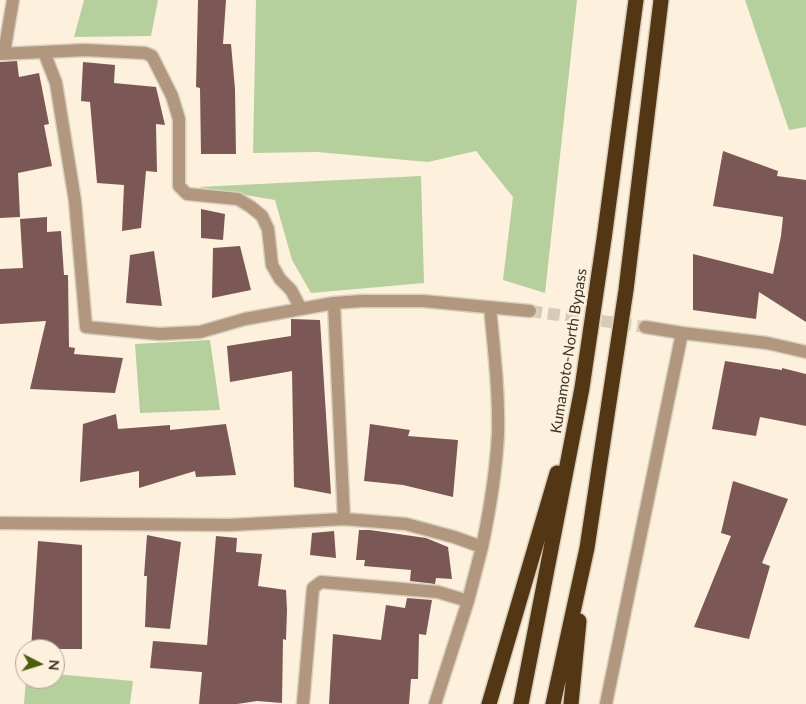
<!DOCTYPE html>
<html>
<head>
<meta charset="utf-8">
<style>
  body { margin:0 }
  #map { position:relative; width:806px; height:704px; overflow:hidden; background:#fdf1de; font-family:Lato,sans-serif }
  canvas { display:block }
  .north { position:absolute; left:15px; top:639px; width:50px; height:50px; box-sizing:border-box; background:#fdf1de; border:1px solid #afa595; border-radius:50%; rotate:95deg; font-size:14px; font-weight:700; line-height:20px; text-align:center; color:#3b3327 }
  .north::after { content:''; display:block; margin:auto; width:18px; height:22px; background:#4b5f08; clip-path:polygon(50% 0,100% 100%,50% 72%,0 100%) }
</style>
</head>
<body>
<div id="map">
<canvas width="806" height="704"></canvas>
<div class="north">N</div>
</div>
<script>
const g = document.querySelector('canvas').getContext('2d');
g.lineJoin = 'round';
function fillPath(path, color) { g.fillStyle = color; g.fill(path, 'evenodd'); }
function stroke(path, color, width, dash) { g.strokeStyle = color; g.lineWidth = width; g.lineCap = dash ? 'butt' : 'round'; g.setLineDash(dash || []); g.stroke(path); }
function drawText(font, color, halo, rows, align = 'center') {
  g.font = font + ' Lato,sans-serif'; g.lineWidth = 5; g.setLineDash([]); g.textBaseline = 'middle'; g.strokeStyle = halo; g.fillStyle = color; for (const [text, x, y, turn = 0] of rows) {
    g.save(); g.translate(x, y); g.rotate((+turn || 0) * Math.PI / 180); g.textAlign = isNaN(turn) ? turn : align; if (halo) g.strokeText(text, 0, 0); g.fillText(text, 0, 0); g.restore();
  }
}
const green = new Path2D(`
  M 84,0 L 158,0 L 151,36 L 74,37 Z
  M 256,0 L 577,0 L 545,293 L 503,280 L 513,197 L 476,151 L 428,162 L 317,152 L 253,153 Z
  M 745,0 L 806,0 L 806,127 L 789,130 Z
  M 421,176 L 424,283 L 311,293 L 292,260 L 275,200 L 198,187 Z
  M 210,340 L 220,410 L 140,413 L 135,344 Z
  M 55,674 L 133,681 L 130,704 L 24,704 L 26,679 L 55,679 Z`);
const building = new Path2D(`
  M 198,0 L 226,0 L 223,44 L 231,44 L 235,89 L 236,154 L 201,154 L 200,88 L 196,87 Z
  M 17,61 L 19,77 L 39,73 L 49,124 L 44,125 L 52,166 L 18,173 L 20,217 L 0,218 L 0,62 Z
  M 83,62 L 115,65 L 114,83 L 156,87 L 165,125 L 156,124 L 157,172 L 146,171 L 141,228 L 122,231 L 124,185 L 97,183 L 90,102 L 81,101 Z
  M 723,151 L 778,171 L 777,176 L 806,180 L 806,322 L 759,292 L 756,319 L 693,310 L 693,254 L 773,274 L 781,236 L 783,217 L 713,206 Z
  M 201,209 L 225,214 L 223,240 L 201,238 Z
  M 47,217 L 47,232 L 61,231 L 64,275 L 68,275 L 69,347 L 75,348 L 74,354 L 123,358 L 115,393 L 30,389 L 46,321 L 0,324 L 0,269 L 23,268 L 20,219 Z
  M 240,246 L 251,290 L 212,298 L 213,248 Z
  M 154,251 L 162,306 L 126,303 L 130,255 Z
  M 291,319 L 320,320 L 331,494 L 294,487 L 292,371 L 230,382 L 227,346 L 291,336 Z
  M 725,361 L 782,370 L 782,368 L 806,374 L 806,426 L 760,417 L 756,436 L 712,429 Z
  M 116,414 L 118,429 L 170,425 L 170,430 L 226,424 L 236,475 L 196,477 L 195,471 L 139,488 L 139,471 L 80,482 L 83,424 Z
  M 370,424 L 410,430 L 408,436 L 458,440 L 453,497 L 403,485 L 364,481 Z
  M 733,481 L 788,499 L 762,563 L 770,566 L 749,639 L 694,627 L 731,536 L 721,533 Z
  M 359,530 L 370,530 L 426,538 L 448,547 L 452,579 L 436,578 L 435,584 L 410,581 L 411,570 L 364,566 L 365,560 L 356,560 Z
  M 334,531 L 336,558 L 310,555 L 312,533 Z
  M 147,535 L 181,542 L 170,629 L 145,627 L 147,576 L 144,576 Z
  M 216,536 L 237,538 L 236,552 L 262,554 L 258,586 L 286,590 L 287,610 L 286,640 L 283,639 L 282,703 L 257,701 L 237,704 L 199,704 L 202,672 L 150,668 L 153,641 L 207,645 Z
  M 38,541 L 82,545 L 82,649 L 31,649 Z
  M 407,598 L 432,600 L 426,635 L 419,634 L 418,679 L 411,679 L 409,704 L 329,704 L 333,634 L 381,640 L 386,605 L 405,608 Z`);
const streetTunnel = new Path2D(`
  M 530,311 L 645,327`);
const street = new Path2D(`
  M 44,52 L 56,83 L 75,201 L 86,327 L 159,334 L 200,332 L 245,319 L 334,303 L 362,301 L 423,301 L 530,311
  M 4,53 L 13,0
  M 0,54 L 85,50 L 145,53 L 152,56 L 172,96 L 179,119 L 179,186 L 187,194 L 238,199 L 251,207 L 262,216 L 268,229 L 272,265 L 280,279 L 291,290 L 301,309
  M 334,303 L 344,519
  M 682,333 L 767,343 L 806,352
  M 0,523 L 230,525 L 344,519 L 406,524 L 454,537 L 482,547 C 490,509 496,472 498,434 C 499,392 494,349 490,308
  M 303,704 L 313,588 L 321,582 L 438,592 L 468,601
  M 435,704 L 468,601 L 482,547
  M 606,704 L 682,333 L 645,327`);
const highway = new Path2D(`
  M 489,704 L 557,473
  M 521,704 L 582,388 L 604,239 L 636,0
  M 553,704 L 587,548 L 626,290 L 661,0
  M 571,704 L 579,621`);
const streetNames = [
  ["Kumamoto-North Bypass",569,351,-81]
];
fillPath(green, '#b5d09c');
fillPath(building, '#7b5856');
stroke(streetTunnel, '#d6cbb9', 12, [12, 6]);
stroke(street, '#dacfbd', 15);
stroke(highway, '#dacfbd', 18);
stroke(street, '#b0977d', 12);
stroke(highway, '#533614', 15);
drawText('15px', '#3b3327', '#fdf1de', streetNames);
</script>
</body>
</html>
